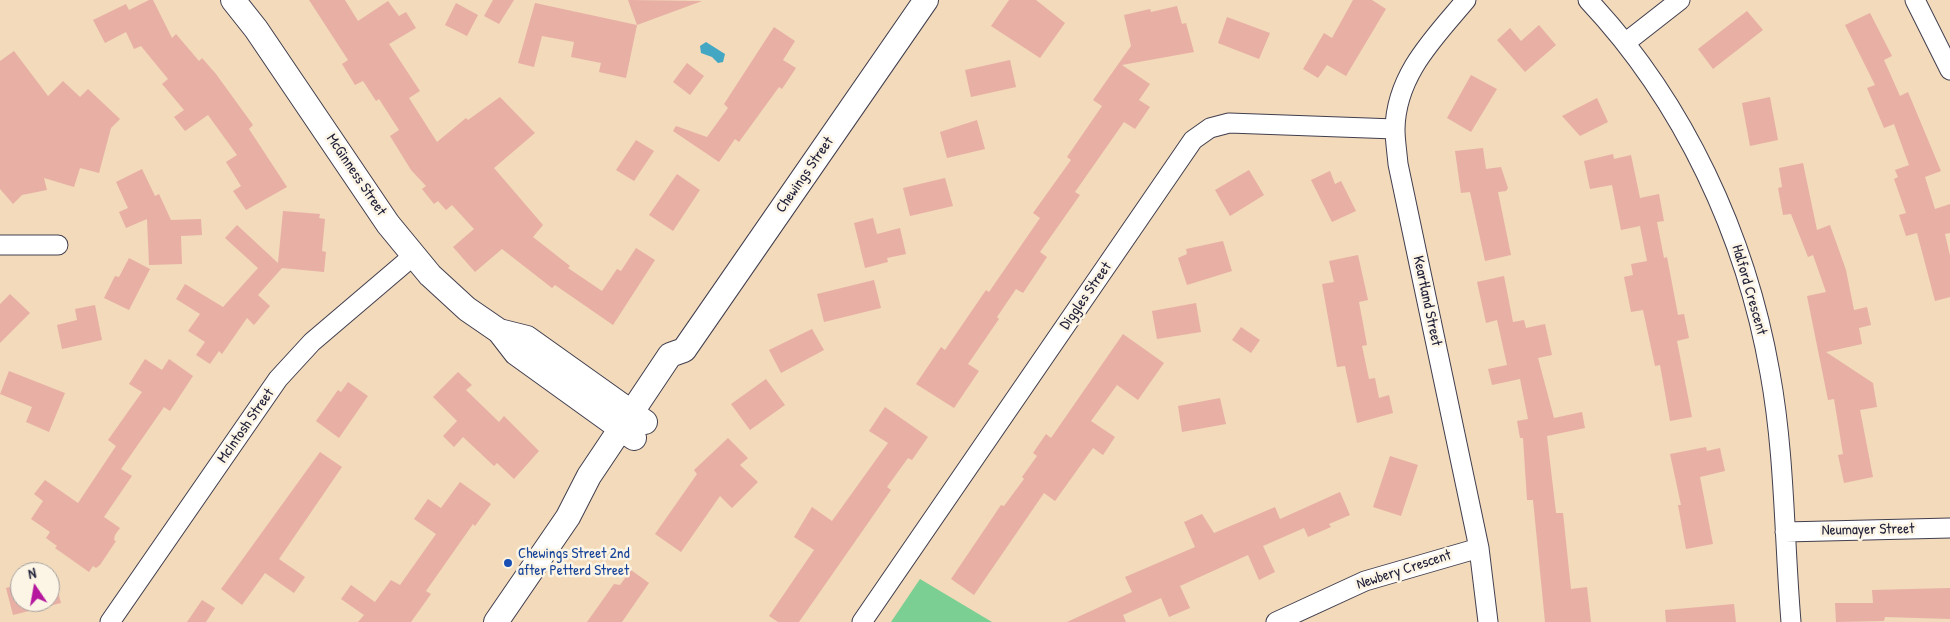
<!DOCTYPE html>
<html>
<head>
<meta charset="utf-8">
<style>
  body { margin:0 }
  #map { position:relative; width:1950px; height:622px; overflow:hidden; background:#f2daba; font-family:"Patrick Hand",sans-serif }
  canvas { display:block }
  .north { position:absolute; left:10px; top:562px; width:50px; height:50px; box-sizing:border-box; background:#fcf5e5; border:1px solid #a5a1a1; border-radius:50%; rotate:348deg; font-size:14px; font-weight:700; line-height:20px; text-align:center; color:#22223b }
  .north::after { content:''; display:block; margin:auto; width:18px; height:22px; background:#b5179e; clip-path:polygon(50% 0,100% 100%,50% 72%,0 100%) }
</style>
</head>
<body>
<div id="map">
<canvas width="1950" height="622"></canvas>
<div class="north">N</div>
</div>
<script>
const g = document.querySelector('canvas').getContext('2d');
g.lineJoin = 'round';
function fillPath(path, color) { g.fillStyle = color; g.fill(path, 'evenodd'); }
function stroke(path, color, width, dash) { g.strokeStyle = color; g.lineWidth = width; g.lineCap = dash ? 'butt' : 'round'; g.setLineDash(dash || []); g.stroke(path); }
function drawText(font, color, halo, rows, align = 'center') {
  g.font = font + ' "Patrick Hand",sans-serif'; g.lineWidth = 5; g.setLineDash([]); g.textBaseline = 'middle'; g.strokeStyle = halo; g.fillStyle = color; for (const [text, x, y, turn = 0] of rows) {
    g.save(); g.translate(x, y); g.rotate((+turn || 0) * Math.PI / 180); g.textAlign = isNaN(turn) ? turn : align; if (halo) g.strokeText(text, 0, 0); g.fillText(text, 0, 0); g.restore();
  }
}
const green = new Path2D(`
  M 920,579 L 992,622 L 891,622 Z`);
const water = new Path2D(`
  M 706,42 L 725,54 L 723,62 L 718,63 L 712,57 L 701,53 L 700,46 Z`);
const building = new Path2D(`
  M 149,0 L 153,0 L 172,38 L 176,34 L 199,61 L 202,58 L 216,74 L 253,125 L 249,129 L 287,187 L 246,210 L 233,191 L 241,186 L 226,162 L 237,155 L 208,115 L 185,131 L 174,117 L 184,110 L 162,84 L 168,79 L 141,46 L 134,49 L 126,32 L 105,43 L 93,20 L 126,4 L 129,10 Z
  M 309,0 L 345,0 L 358,21 L 388,1 L 399,16 L 406,12 L 416,28 L 389,44 L 420,91 L 409,98 L 437,142 L 466,118 L 468,120 L 500,97 L 535,133 L 494,168 L 543,225 L 533,237 L 570,266 L 568,268 L 602,291 L 617,269 L 621,271 L 636,248 L 655,260 L 613,325 L 555,285 L 552,288 L 502,249 L 475,272 L 453,247 L 474,229 L 452,205 L 446,210 L 438,201 L 434,204 L 422,189 L 426,186 L 411,170 L 390,136 L 399,130 L 379,99 L 376,101 L 363,81 L 355,85 L 342,64 L 348,60 Z
  M 493,0 L 514,0 L 499,24 L 484,16 Z
  M 628,0 L 702,1 L 637,25 L 626,78 L 599,72 L 601,63 L 571,57 L 574,42 L 542,36 L 534,67 L 518,63 L 535,3 L 637,25 Z
  M 1009,0 L 1036,0 L 1065,23 L 1040,58 L 991,26 Z
  M 1353,0 L 1372,0 L 1386,9 L 1346,76 L 1327,65 L 1318,78 L 1303,69 L 1324,33 L 1332,38 Z
  M 456,3 L 478,15 L 467,36 L 445,25 Z
  M 1177,6 L 1182,24 L 1186,23 L 1194,52 L 1122,65 L 1150,84 L 1139,100 L 1150,107 L 1135,129 L 1124,122 L 1075,192 L 1080,195 L 1040,252 L 1047,257 L 1023,293 L 1016,289 L 997,317 L 999,319 L 968,364 L 979,371 L 954,408 L 916,384 L 941,347 L 945,350 L 986,290 L 989,292 L 1040,218 L 1033,213 L 1071,160 L 1067,157 L 1102,106 L 1093,100 L 1131,46 L 1124,15 L 1150,9 L 1151,12 Z
  M 1747,11 L 1763,30 L 1713,69 L 1698,49 Z
  M 1870,13 L 1892,56 L 1884,60 L 1900,96 L 1908,92 L 1941,171 L 1925,177 L 1935,209 L 1950,204 L 1950,233 L 1945,234 L 1950,256 L 1950,297 L 1935,301 L 1917,233 L 1906,236 L 1899,215 L 1906,213 L 1894,179 L 1898,177 L 1895,170 L 1909,165 L 1894,124 L 1884,128 L 1867,88 L 1875,85 L 1845,25 Z
  M 1227,17 L 1270,33 L 1259,59 L 1218,43 Z
  M 1539,25 L 1556,45 L 1525,72 L 1497,40 L 1510,28 L 1521,41 Z
  M 774,27 L 795,41 L 783,60 L 796,68 L 782,89 L 779,87 L 739,142 L 735,139 L 719,162 L 673,131 L 676,126 L 707,137 L 728,108 L 724,104 Z
  M 14,51 L 48,96 L 63,81 L 80,97 L 88,89 L 120,119 L 111,128 L 99,173 L 80,168 L 74,187 L 44,178 L 47,190 L 22,195 L 13,204 L 0,189 L 0,61 Z
  M 1010,60 L 1016,87 L 971,97 L 965,70 Z
  M 687,63 L 704,76 L 690,95 L 673,82 Z
  M 1471,75 L 1497,89 L 1471,132 L 1447,118 Z
  M 1770,97 L 1778,140 L 1750,146 L 1742,103 Z
  M 1597,98 L 1608,122 L 1580,136 L 1562,116 Z
  M 977,120 L 985,149 L 947,158 L 940,132 Z
  M 636,140 L 654,151 L 634,181 L 616,170 Z
  M 1483,148 L 1486,169 L 1501,167 L 1508,188 L 1506,191 L 1498,192 L 1511,255 L 1485,261 L 1470,192 L 1461,193 L 1455,151 Z
  M 1613,154 L 1614,159 L 1631,155 L 1640,198 L 1659,194 L 1664,221 L 1657,222 L 1664,258 L 1667,257 L 1678,315 L 1684,314 L 1689,338 L 1677,341 L 1692,417 L 1670,421 L 1660,365 L 1655,366 L 1643,310 L 1631,312 L 1624,277 L 1633,275 L 1631,264 L 1647,261 L 1640,226 L 1621,230 L 1612,185 L 1590,189 L 1584,161 Z
  M 1803,163 L 1817,230 L 1830,225 L 1846,270 L 1854,310 L 1867,307 L 1871,325 L 1859,328 L 1862,344 L 1826,352 L 1873,383 L 1877,407 L 1860,410 L 1873,477 L 1844,483 L 1838,455 L 1843,454 L 1834,399 L 1828,400 L 1807,296 L 1826,292 L 1813,255 L 1808,257 L 1791,214 L 1783,215 L 1778,188 L 1782,187 L 1779,168 Z
  M 142,169 L 155,196 L 159,194 L 171,220 L 201,219 L 202,235 L 181,236 L 182,264 L 149,265 L 147,219 L 126,228 L 119,212 L 128,208 L 116,182 Z
  M 1249,170 L 1264,195 L 1230,216 L 1215,190 Z
  M 1330,171 L 1335,184 L 1341,181 L 1356,211 L 1332,222 L 1311,180 Z
  M 677,174 L 700,190 L 673,231 L 649,215 Z
  M 945,178 L 953,206 L 910,216 L 903,188 Z
  M 283,211 L 320,214 L 319,218 L 325,219 L 322,251 L 326,252 L 324,272 L 282,268 L 258,295 L 270,306 L 254,325 L 247,318 L 222,354 L 219,351 L 210,364 L 196,355 L 205,342 L 188,331 L 200,314 L 176,299 L 185,284 L 223,307 L 258,268 L 225,238 L 237,225 L 278,263 Z
  M 873,218 L 877,234 L 900,228 L 906,254 L 887,258 L 888,262 L 865,268 L 854,223 Z
  M 1223,241 L 1232,271 L 1187,285 L 1178,258 L 1187,254 L 1186,249 Z
  M 1358,255 L 1368,300 L 1359,302 L 1367,345 L 1362,346 L 1369,379 L 1375,378 L 1379,398 L 1389,395 L 1393,413 L 1357,423 L 1345,366 L 1337,367 L 1322,284 L 1334,282 L 1329,261 Z
  M 129,258 L 150,269 L 129,310 L 104,298 L 115,276 L 119,277 Z
  M 1504,276 L 1513,322 L 1524,320 L 1526,328 L 1545,324 L 1552,355 L 1538,358 L 1554,418 L 1582,412 L 1585,428 L 1547,436 L 1556,513 L 1563,513 L 1571,589 L 1587,587 L 1591,622 L 1545,622 L 1533,500 L 1527,500 L 1523,438 L 1520,438 L 1517,421 L 1528,419 L 1520,379 L 1492,385 L 1488,369 L 1507,365 L 1497,320 L 1486,323 L 1477,282 Z
  M 874,280 L 881,308 L 824,322 L 817,294 Z
  M 10,294 L 30,313 L 0,343 L 0,304 Z
  M 1196,303 L 1201,332 L 1157,339 L 1152,311 Z
  M 95,305 L 102,340 L 62,349 L 57,325 L 77,320 L 75,309 Z
  M 1241,327 L 1260,340 L 1251,353 L 1232,340 Z
  M 812,329 L 824,350 L 781,373 L 769,350 Z
  M 1123,334 L 1164,363 L 1138,400 L 1117,385 L 1091,421 L 1115,437 L 1103,455 L 1093,448 L 1055,501 L 1044,493 L 974,595 L 951,579 L 1001,505 L 1004,506 L 1024,479 L 1022,477 L 1037,456 L 1033,453 L 1046,434 L 1051,438 Z
  M 145,359 L 162,370 L 169,359 L 193,376 L 170,411 L 164,407 L 121,469 L 132,476 L 104,517 L 120,528 L 115,535 L 114,540 L 116,541 L 100,565 L 96,568 L 93,566 L 89,572 L 55,548 L 57,546 L 46,538 L 50,532 L 31,519 L 43,501 L 34,494 L 45,480 L 78,503 L 116,446 L 108,440 L 142,392 L 129,384 Z
  M 9,371 L 65,393 L 49,432 L 26,422 L 32,407 L 0,394 Z
  M 458,372 L 472,385 L 466,390 L 499,422 L 504,416 L 539,451 L 514,479 L 497,463 L 494,466 L 463,437 L 454,447 L 443,436 L 457,421 L 433,397 Z
  M 766,379 L 785,405 L 750,430 L 731,404 Z
  M 348,382 L 368,396 L 339,438 L 316,421 L 338,390 L 341,392 Z
  M 1220,398 L 1226,424 L 1182,432 L 1178,406 Z
  M 885,407 L 928,437 L 912,460 L 908,458 L 887,487 L 891,490 L 799,622 L 778,622 L 769,616 L 814,550 L 794,537 L 812,507 L 832,521 L 888,443 L 869,431 Z
  M 728,438 L 748,458 L 740,465 L 758,482 L 732,508 L 720,496 L 681,552 L 655,534 L 697,474 L 694,470 Z
  M 1706,447 L 1707,451 L 1720,448 L 1725,471 L 1700,477 L 1713,544 L 1686,549 L 1678,505 L 1681,505 L 1670,454 Z
  M 320,452 L 342,467 L 279,559 L 305,577 L 294,593 L 265,573 L 242,605 L 221,589 Z
  M 1390,456 L 1418,465 L 1401,516 L 1373,507 Z
  M 460,482 L 491,504 L 475,526 L 473,524 L 426,591 L 431,594 L 411,622 L 358,622 L 364,615 L 341,599 L 351,585 L 375,602 L 391,580 L 400,585 L 436,534 L 414,519 L 428,499 L 441,508 Z
  M 1340,492 L 1350,515 L 1329,524 L 1331,527 L 1308,537 L 1304,528 L 1263,546 L 1275,572 L 1259,580 L 1248,555 L 1180,586 L 1190,608 L 1169,617 L 1161,598 L 1123,615 L 1126,622 L 1067,622 L 1132,592 L 1125,577 L 1195,547 L 1184,522 L 1202,514 L 1214,533 L 1275,507 L 1280,519 Z
  M 631,570 L 649,583 L 622,622 L 587,622 L 614,584 L 620,585 Z
  M 54,576 L 61,603 L 13,615 L 6,588 L 20,584 L 20,602 L 50,602 L 50,577 Z
  M 1950,588 L 1950,619 L 1885,617 L 1884,621 L 1836,622 L 1835,603 L 1873,603 L 1872,590 Z
  M 202,600 L 215,608 L 206,622 L 187,622 Z
  M 1734,604 L 1736,622 L 1666,622 L 1665,610 Z`);
const minor = new Path2D(`
  M 1466,0 C 1434,38 1396,75 1395,129 C 1395,140 1397,152 1398,164 L 1479,548 L 1488,622
  M 1588,0 C 1684,102 1746,236 1770,373 C 1785,455 1784,539 1791,622
  M 1915,0 L 1950,70
  M 1625,43 L 1680,0
  M 0,245 L 58,245
  M 1785,532 L 1950,528
  M 110,622 L 278,379 L 312,342 L 413,256
  M 862,622 L 1193,140 L 1210,128 L 1229,123 L 1395,129
  M 1276,622 L 1365,581 L 1479,548`);
const tertiary = new Path2D(`
  M 233,0 L 256,29 L 388,224 L 430,275 L 467,309 L 499,331 L 516,353 L 634,438
  M 499,331 L 527,338 L 645,422
  M 496,622 L 568,517 L 589,476 L 670,355 L 684,350 L 926,0`);
const markers = [
  [508,563,5,"#1a4fb4"]
];
const streetNames = [
  ["McGinness Street",356,175,56],
  ["Chewings Street",805,175,-55],
  ["Halford Crescent",1749,290,74],
  ["Diggles Street",1086,296,-55],
  ["Keartland Street",1427,301,78],
  ["McIntosh Street",246,426,-55],
  ["Neumayer Street",1868,530,-1],
  ["Newbery Crescent",1404,570,-18]
];
const transitNames = [
  ["Chewings Street 2nd",518,554],
  ["after Petterd Street",518,571]
];
fillPath(green, '#7bcf92');
fillPath(water, '#43a7c3');
fillPath(building, '#e8afa5');
stroke(minor, '#413e4e', 21);
stroke(tertiary, '#413e4e', 26);
stroke(minor, '#fff', 19);
stroke(tertiary, '#fff', 24);
for (const [x, y, r, color] of markers) { const dot = new Path2D(); dot.arc(x, y, r, 0, 2 * Math.PI); g.fillStyle = color; g.fill(dot); stroke(dot, '#fcf5e5', 2); }
drawText('15px', '#22223b', '#fcf5e5', streetNames);
drawText('15px', '#164399', '#fcf5e5', transitNames, 'left');
</script>
</body>
</html>
